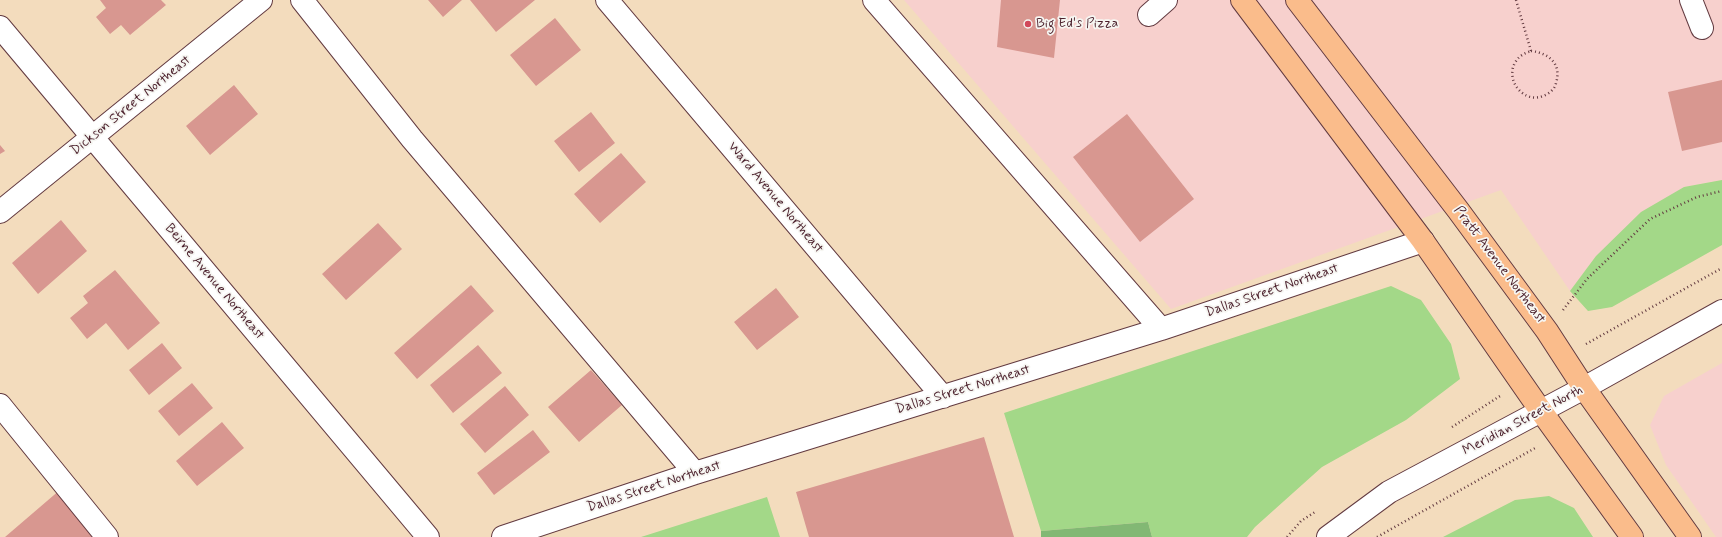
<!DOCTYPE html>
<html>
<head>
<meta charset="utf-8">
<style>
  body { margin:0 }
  canvas { display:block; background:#f3dcbd }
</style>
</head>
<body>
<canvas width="1722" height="537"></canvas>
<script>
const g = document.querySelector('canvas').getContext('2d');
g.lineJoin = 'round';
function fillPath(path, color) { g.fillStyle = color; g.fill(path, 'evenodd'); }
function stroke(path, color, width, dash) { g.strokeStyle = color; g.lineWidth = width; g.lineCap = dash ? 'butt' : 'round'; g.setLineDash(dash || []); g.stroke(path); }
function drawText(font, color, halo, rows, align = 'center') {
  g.font = font + ' Mynerve,sans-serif'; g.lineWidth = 3.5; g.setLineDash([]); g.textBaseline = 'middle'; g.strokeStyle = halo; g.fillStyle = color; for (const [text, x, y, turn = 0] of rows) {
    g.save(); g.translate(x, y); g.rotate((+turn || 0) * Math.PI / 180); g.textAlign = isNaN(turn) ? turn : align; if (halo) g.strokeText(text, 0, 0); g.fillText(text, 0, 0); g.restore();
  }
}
const built = new Path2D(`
  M 904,0 L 1722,0 L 1722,180 L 1684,187 L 1596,256 L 1570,291 L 1501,190 L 1171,309 Z
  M 1722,363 L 1722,537 L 1716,537 L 1666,465 L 1650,425 L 1664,396 Z`);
const green = new Path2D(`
  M 1722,180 L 1722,245 L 1612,307 L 1588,311 L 1570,291 L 1596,256 L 1641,212 L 1684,187 Z
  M 1391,286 L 1421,300 L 1451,344 L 1460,379 L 1406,420 L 1322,467 L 1255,527 L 1247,537 L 1152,537 L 1148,522 L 1041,531 L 1004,413 Z
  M 1549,496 L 1574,508 L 1593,537 L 1443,537 L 1515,500 Z
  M 767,497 L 780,537 L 641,537 Z`);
const forest = new Path2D(`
  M 1148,522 L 1152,537 L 1041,537 L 1041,531 Z`);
const building = new Path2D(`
  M 100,0 L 161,0 L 166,5 L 130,35 L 121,25 L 110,34 L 96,17 L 106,8 Z
  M 428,0 L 462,0 L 443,17 Z
  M 470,0 L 535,0 L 496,32 Z
  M 1001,0 L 1060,0 L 1054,58 L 997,47 Z
  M 555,18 L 581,50 L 536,86 L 510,55 Z
  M 1722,80 L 1722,142 L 1682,151 L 1668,92 Z
  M 234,85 L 258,114 L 210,155 L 186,126 Z
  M 591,112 L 615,143 L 579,172 L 554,141 Z
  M 1127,114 L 1194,199 L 1140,242 L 1073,157 Z
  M 0,145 L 5,151 L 0,154 Z
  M 621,153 L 646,182 L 600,223 L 574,194 Z
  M 61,220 L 87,251 L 38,294 L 12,263 Z
  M 378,223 L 402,249 L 346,300 L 322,274 Z
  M 115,270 L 160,323 L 128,350 L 106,323 L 87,339 L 70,318 L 88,303 L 83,296 Z
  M 471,285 L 494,311 L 417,379 L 394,353 Z
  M 776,288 L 799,317 L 757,350 L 734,322 Z
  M 162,343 L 182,368 L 149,395 L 129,370 Z
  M 478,345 L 502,373 L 453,413 L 430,385 Z
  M 591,370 L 622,405 L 579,442 L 548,407 Z
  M 192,383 L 213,408 L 179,436 L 158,411 Z
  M 505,386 L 529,415 L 485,453 L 460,424 Z
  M 222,422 L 244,448 L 197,486 L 176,461 Z
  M 533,430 L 550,452 L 494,495 L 477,473 Z
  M 984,437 L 1014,537 L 809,537 L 796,492 Z
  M 61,489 L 101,537 L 5,537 Z`);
const path = new Path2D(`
  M 1516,0 L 1531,51
  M 1531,51 C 1549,53 1562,64 1556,83 C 1555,89 1549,94 1543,96 C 1523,104 1504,79 1516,61 C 1519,56 1525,53 1531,51 Z
  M 1563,310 L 1587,279 L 1650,219 L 1697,197 L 1722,191
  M 1586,344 L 1722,268
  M 1452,427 L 1500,396
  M 1287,537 L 1301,521 L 1315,512
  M 1377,537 L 1537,447`);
const minor = new Path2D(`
  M 302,0 L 412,139 L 695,473
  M 607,0 L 943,397
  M 874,0 L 1161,329
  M 1691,0 L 1702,28
  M 1149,15 L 1166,0
  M 0,27 L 428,537
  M 0,212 L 261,0
  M 0,405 L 107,537
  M 503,537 L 695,473 L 1161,329 L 1423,241
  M 1328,537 L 1389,492 L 1584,388 L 1722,311`);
const major = new Path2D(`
  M 1242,0 L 1423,241 L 1541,411 L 1632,537
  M 1297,0 L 1458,210 L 1547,331 L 1584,388 L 1690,537`);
const markers = [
  [1028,24,4,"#d1495b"]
];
const poiNames = [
  ["Big Ed's Pizza",1036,24]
];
const streetNames = [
  ["Dickson Street Northeast",131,106,-39],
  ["Ward Avenue Northeast",775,198,50],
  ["Pratt Avenue Northeast",1499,265,53],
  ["Beirne Avenue Northeast",214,282,50],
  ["Dallas Street Northeast",1272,291,-19],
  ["Dallas Street Northeast",963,390,-17],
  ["Meridian Street North",1523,421,-28],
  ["Dallas Street Northeast",654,487,-18]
];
fillPath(built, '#f7d0cd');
fillPath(green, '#a3d888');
fillPath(forest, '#82b874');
fillPath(building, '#d89790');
stroke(minor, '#633b41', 24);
stroke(major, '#633b41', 24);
stroke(path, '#633b41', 2.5, [1, 3]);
stroke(minor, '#fff', 22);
stroke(major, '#fabc8b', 22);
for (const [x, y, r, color] of markers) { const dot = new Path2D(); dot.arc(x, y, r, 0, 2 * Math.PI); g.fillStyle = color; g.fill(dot); stroke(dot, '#f6f6f2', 1.5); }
drawText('14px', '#4a1f2b', '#f6f6f2', poiNames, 'left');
drawText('14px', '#4a1f2b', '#f6f6f2', streetNames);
</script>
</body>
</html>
